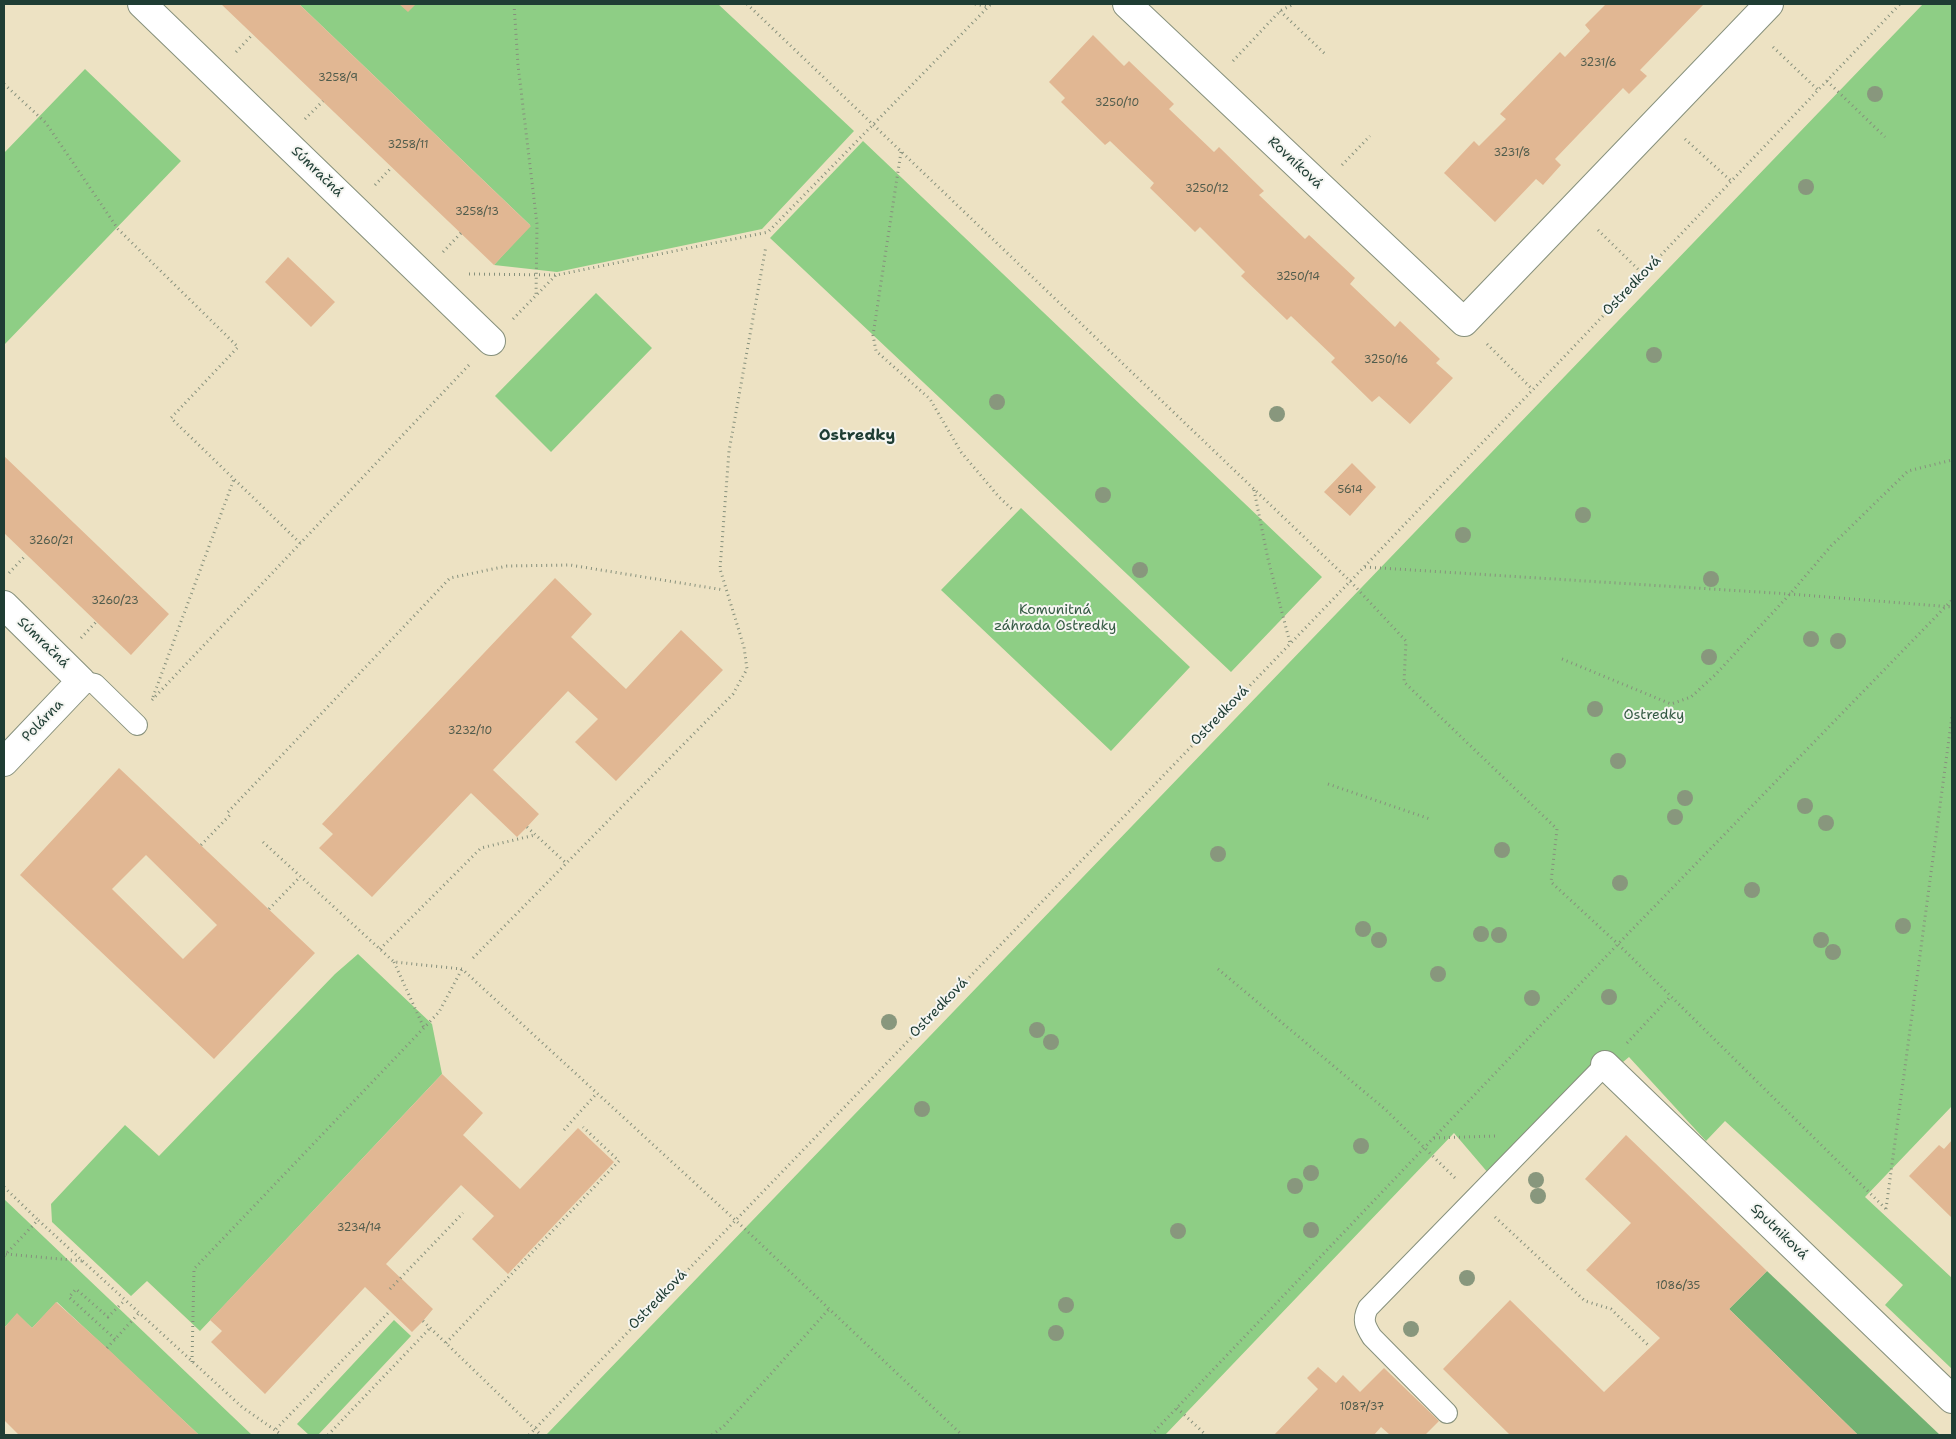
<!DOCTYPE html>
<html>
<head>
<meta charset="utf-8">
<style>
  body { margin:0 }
  #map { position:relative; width:1956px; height:1439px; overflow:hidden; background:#ede2c3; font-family:"Shantell Sans",sans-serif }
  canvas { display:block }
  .frame { position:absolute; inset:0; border:5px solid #1f3d34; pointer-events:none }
</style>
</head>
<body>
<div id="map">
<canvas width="1956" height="1439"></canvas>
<div class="frame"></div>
</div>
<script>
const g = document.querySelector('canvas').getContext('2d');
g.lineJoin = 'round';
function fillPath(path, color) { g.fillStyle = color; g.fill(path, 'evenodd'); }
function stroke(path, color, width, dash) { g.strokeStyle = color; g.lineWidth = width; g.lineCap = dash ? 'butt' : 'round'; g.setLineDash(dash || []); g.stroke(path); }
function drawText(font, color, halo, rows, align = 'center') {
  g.font = font + ' "Shantell Sans",sans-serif'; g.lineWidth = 4; g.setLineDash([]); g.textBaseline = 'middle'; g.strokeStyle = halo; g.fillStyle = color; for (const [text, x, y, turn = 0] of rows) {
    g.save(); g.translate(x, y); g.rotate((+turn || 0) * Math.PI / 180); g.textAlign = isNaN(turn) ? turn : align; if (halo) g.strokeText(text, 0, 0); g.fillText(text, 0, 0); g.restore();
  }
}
const green = new Path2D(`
  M 299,4 L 718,4 L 854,131 L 762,229 L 557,272 L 494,265 L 530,225 Z
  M 1923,4 L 1952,4 L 1952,1106 L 1865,1197 L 1952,1278 L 1952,1369 L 1885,1305 L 1903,1285 L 1725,1121 L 1706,1141 L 1629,1057 L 1489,1174 L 1454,1133 L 1165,1435 L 546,1435 Z
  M 85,69 L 181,161 L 4,345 L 4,153 Z
  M 863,141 L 1322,577 L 1231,672 L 770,238 Z
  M 596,293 L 652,348 L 551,452 L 495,396 Z
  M 1021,508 L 1190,667 L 1111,751 L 941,590 Z
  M 358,954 L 432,1024 L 442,1074 L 200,1331 L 147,1281 L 131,1296 L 52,1222 L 51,1204 L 125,1125 L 159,1156 L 335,974 Z
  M 4,1199 L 252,1435 L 199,1435 L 57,1302 L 32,1328 L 17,1314 L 4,1328 Z
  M 394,1320 L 411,1336 L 318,1435 L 309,1435 L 297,1424 Z`);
const forest = new Path2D(`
  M 1767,1271 L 1940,1435 L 1858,1435 L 1729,1309 Z`);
const building = new Path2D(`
  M 221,4 L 299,4 L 531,226 L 494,265 Z
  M 399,4 L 416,4 L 408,12 Z
  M 1606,4 L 1704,4 L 1640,70 L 1647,76 L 1629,94 L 1623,88 L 1555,159 L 1561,165 L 1543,185 L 1536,179 L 1495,222 L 1444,173 L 1474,141 L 1479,146 L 1506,119 L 1500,114 L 1560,52 L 1565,57 L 1590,31 L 1585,25 Z
  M 1093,35 L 1124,66 L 1129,61 L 1174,104 L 1169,109 L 1214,152 L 1219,147 L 1264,191 L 1259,195 L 1305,239 L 1309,235 L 1355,278 L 1350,284 L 1395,327 L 1400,321 L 1440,359 L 1436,363 L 1453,378 L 1410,424 L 1379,396 L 1372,402 L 1331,362 L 1335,358 L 1291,316 L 1287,320 L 1241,276 L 1245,272 L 1200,227 L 1195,232 L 1150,188 L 1154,183 L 1110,141 L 1105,145 L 1061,102 L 1065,98 L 1049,82 Z
  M 288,257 L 335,302 L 311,327 L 265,282 Z
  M 4,456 L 169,614 L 131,655 L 4,533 Z
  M 1352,463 L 1376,487 L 1350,516 L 1324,492 Z
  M 555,578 L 592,614 L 571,637 L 626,689 L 681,630 L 723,670 L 616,781 L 575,742 L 598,719 L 568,691 L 493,770 L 539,814 L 527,827 L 517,837 L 471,793 L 372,897 L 319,848 L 333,834 L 322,824 Z
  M 119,768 L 315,953 L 214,1059 L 20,875 ZM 146,855 L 217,925 L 183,959 L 112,889 Z
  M 442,1074 L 483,1113 L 463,1135 L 520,1189 L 578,1128 L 614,1162 L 508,1274 L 472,1239 L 494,1216 L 461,1185 L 386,1264 L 433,1309 L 423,1321 L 412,1332 L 365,1287 L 265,1394 L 211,1342 L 222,1331 L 210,1320 Z
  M 1626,1135 L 1767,1271 L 1729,1309 L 1858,1435 L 1510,1435 L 1443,1369 L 1510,1300 L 1604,1392 L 1660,1338 L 1586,1270 L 1631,1223 L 1585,1179 Z
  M 1952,1140 L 1952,1218 L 1909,1176 L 1939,1145 L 1944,1149 Z
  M 56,1302 L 107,1348 L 199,1435 L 19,1435 L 4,1420 L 4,1328 L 17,1313 L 32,1328 Z
  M 1318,1367 L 1336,1383 L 1343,1375 L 1360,1392 L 1384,1368 L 1439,1421 L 1425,1435 L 1390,1435 L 1381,1427 L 1374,1435 L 1274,1435 L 1318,1389 L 1307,1378 Z`);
const path = new Path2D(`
  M 514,4 L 518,65 L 537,224 L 536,296
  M 747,4 L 1350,581 L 1406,641 L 1404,682 L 1557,829 L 1551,882 L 1618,944 L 1886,1209
  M 975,4 L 988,7
  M 1280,11 L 1325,54
  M 1773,47 L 1818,90
  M 236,52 L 253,34
  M 1233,61 L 1280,11 L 1294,4
  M 1827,81 L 1885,137
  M 4,84 L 46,123 L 118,229 L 238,347 L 171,418 L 301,544
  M 305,119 L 323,101
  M 1685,139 L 1731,181
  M 901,152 L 873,335 L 876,351 L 930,399 L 961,452 L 999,497 L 1013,510
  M 1342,165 L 1370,136
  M 375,185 L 392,167
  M 1598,230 L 1643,274
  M 443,252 L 461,233
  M 469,274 L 557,275 L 768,232 L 991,4
  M 513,319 L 556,275
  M 1487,344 L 1533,390
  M 1254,490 L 1268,559 L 1290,643
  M 1365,567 L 1790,594 L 1952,607
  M 9,573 L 26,555
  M 81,638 L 96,622
  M 1562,659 L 1671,704 L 1691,697 L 1715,675 L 1790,594 L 1831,546 L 1908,471 L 1952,460
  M 153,697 L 234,479
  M 152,700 L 469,365
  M 1328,784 L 1430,819
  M 228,812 L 450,578 L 507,566 L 570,565 L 724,590
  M 527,827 L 566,863
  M 263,842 L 394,962 L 462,969 L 746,1230 L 962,1435
  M 201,845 L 231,814
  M 269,909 L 300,877
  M 380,949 L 481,848 L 535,835
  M 473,958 L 733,694 L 747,669 L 744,647 L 720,569 L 729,451 L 766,246
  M 394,962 L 424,1028
  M 1218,969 L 1386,1110 L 1455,1178
  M 1627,1043 L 1671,996
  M 564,1130 L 597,1093
  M 1434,1138 L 1495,1136
  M 4,1187 L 38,1220
  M 1886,1209 L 1952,716
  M 1495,1217 L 1585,1301 L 1611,1309 L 1650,1347
  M 6,1254 L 82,1261
  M 4,1256 L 38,1220 L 242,1407 L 282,1435
  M 390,1289 L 463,1213
  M 423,1321 L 541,1435
  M 115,1339 L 69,1297 L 76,1289 L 108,1317 L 125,1300
  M 446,1343 L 619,1161 L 583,1127
  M 107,1348 L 139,1313
  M 192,1362 L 194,1269 L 439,1012 L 462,969
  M 1177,1408 L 1206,1435
  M 276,1429 L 390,1311
  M 328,1435 L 430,1328
  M 529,1435 L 1364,567 L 1900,4
  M 712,1435 L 724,1426 L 829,1309
  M 1151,1435 L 1618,944 L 1952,600`);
const lane = new Path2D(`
  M 81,681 L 95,684 L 137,725
  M 1447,1413 L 1372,1337 C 1365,1326 1362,1320 1368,1308 L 1605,1065`);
const street = new Path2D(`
  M 142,4 L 491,341
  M 1127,4 L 1464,322 L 1769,4
  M 4,605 L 81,681 L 4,762
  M 1605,1065 L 1952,1399`);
const trees = [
  [1875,94],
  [1806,187],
  [1654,355],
  [997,402],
  [1277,414],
  [1103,495],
  [1583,515],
  [1463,535],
  [1140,570],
  [1711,579],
  [1811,639],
  [1838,641],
  [1709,657],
  [1595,709],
  [1618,761],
  [1685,798],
  [1805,806],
  [1675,817],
  [1826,823],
  [1502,850],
  [1218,854],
  [1620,883],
  [1752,890],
  [1903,926],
  [1363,929],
  [1481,934],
  [1499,935],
  [1379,940],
  [1821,940],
  [1833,952],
  [1438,974],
  [1609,997],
  [1532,998],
  [889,1022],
  [1037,1030],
  [1051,1042],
  [922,1109],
  [1361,1146],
  [1311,1173],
  [1536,1180],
  [1295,1186],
  [1538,1196],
  [1311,1230],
  [1178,1231],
  [1467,1278],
  [1066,1305],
  [1411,1329],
  [1056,1333]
];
const numberNames = [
  ["3231/6",1598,63],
  ["3258/9",338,78],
  ["3250/10",1117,103],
  ["3258/11",408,145],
  ["3231/8",1512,153],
  ["3250/12",1207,189],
  ["3258/13",477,212],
  ["3250/14",1298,277],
  ["3250/16",1386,360],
  ["5614",1350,490],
  ["3260/21",51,541],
  ["3260/23",115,601],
  ["3232/10",470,731],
  ["3234/14",359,1228],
  ["1086/35",1678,1286],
  ["1087/37",1362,1407]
];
const streetNames = [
  ["Rovníková",1295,163,43],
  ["Súmračná",317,172,44],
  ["Ostredková",1632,286,-46],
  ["Súmračná",43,643,44],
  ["Ostredková",1220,716,-46],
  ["Polárna",43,721,-46],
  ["Ostredková",939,1008,-46],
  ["Sputniková",1779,1232,44],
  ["Ostredková",658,1300,-46]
];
const parkNames = [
  ["Komunitná",1055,610],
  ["záhrada Ostredky",1055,626],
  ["Ostredky",1654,715]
];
const quarterNames = [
  ["Ostredky",857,436]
];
fillPath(green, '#8ece85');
fillPath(forest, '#72b172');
fillPath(building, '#e1b793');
stroke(lane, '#86907c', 22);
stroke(street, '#86907c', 30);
stroke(path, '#86907c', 3, [1, 4]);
stroke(lane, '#fff', 20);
stroke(street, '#fff', 28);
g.fillStyle = '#88977d';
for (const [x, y] of trees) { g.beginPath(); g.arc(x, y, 8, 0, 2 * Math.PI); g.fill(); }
drawText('11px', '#505c4c', null, numberNames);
drawText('14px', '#1f3d34', '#f6f6f2', streetNames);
drawText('14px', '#355a44', '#f6f6f2', parkNames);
drawText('bold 16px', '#1f3d34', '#f6f6f2', quarterNames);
</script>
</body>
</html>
